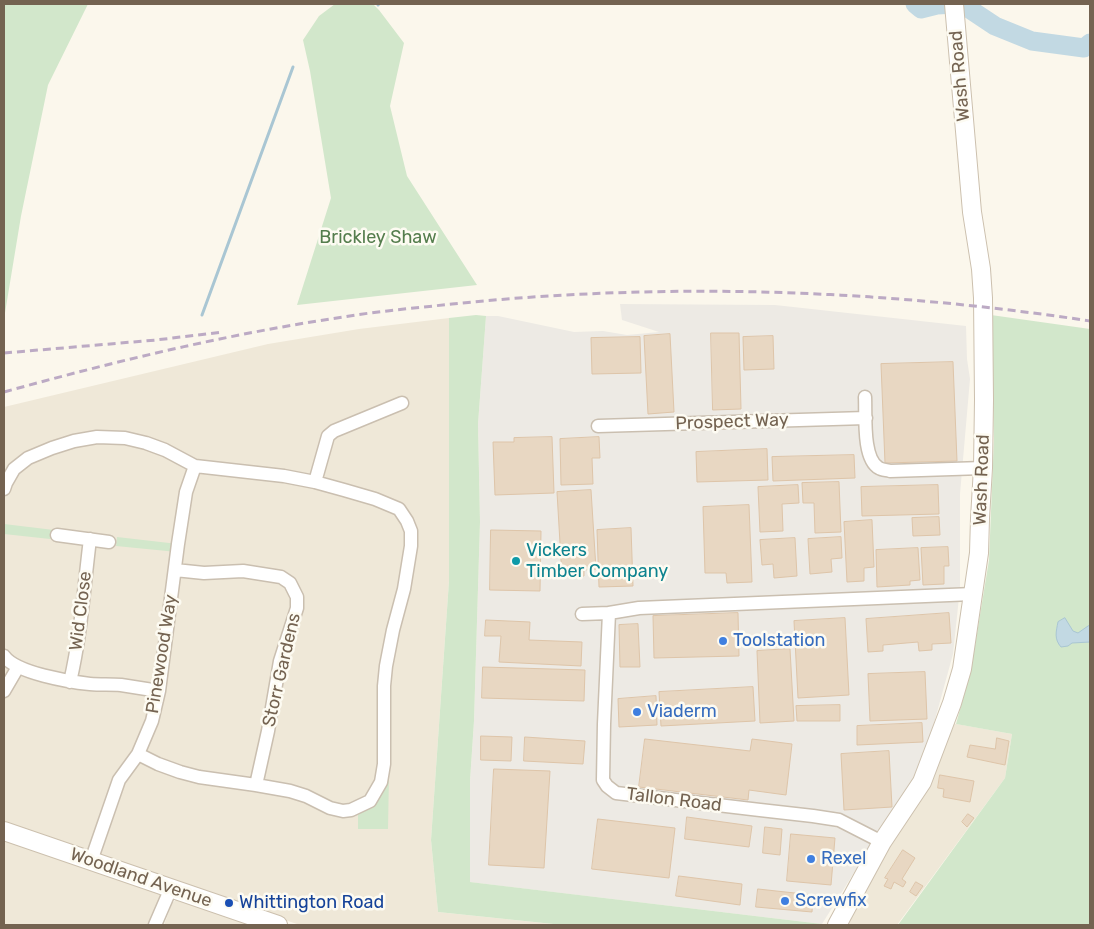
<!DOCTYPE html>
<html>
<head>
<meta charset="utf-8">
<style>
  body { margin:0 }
  #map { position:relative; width:1094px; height:929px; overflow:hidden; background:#fbf7ec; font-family:Rubik,sans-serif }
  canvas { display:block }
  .frame { position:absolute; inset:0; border:5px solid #746351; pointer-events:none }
</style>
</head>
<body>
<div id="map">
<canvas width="1094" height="929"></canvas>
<div class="frame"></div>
</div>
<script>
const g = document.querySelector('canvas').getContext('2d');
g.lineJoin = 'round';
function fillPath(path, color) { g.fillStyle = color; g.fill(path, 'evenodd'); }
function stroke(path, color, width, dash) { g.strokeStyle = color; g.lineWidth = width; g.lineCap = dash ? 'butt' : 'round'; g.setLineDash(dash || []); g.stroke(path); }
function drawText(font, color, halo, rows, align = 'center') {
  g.font = font + ' Rubik,sans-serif'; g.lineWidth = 5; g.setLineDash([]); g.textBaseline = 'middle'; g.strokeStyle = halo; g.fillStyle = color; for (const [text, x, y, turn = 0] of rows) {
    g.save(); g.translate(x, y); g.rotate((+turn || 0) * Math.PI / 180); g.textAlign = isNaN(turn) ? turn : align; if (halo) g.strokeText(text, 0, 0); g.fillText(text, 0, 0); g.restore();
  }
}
const residential = new Path2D(`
  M 449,318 L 449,581 L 431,840 L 438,912 L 563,925 L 300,925 L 225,900 L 4,822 L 4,407 L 268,344 L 359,329 Z
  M 951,723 L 1012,734 L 1005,778 L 897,925 L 846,925 L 894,838 L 934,777 Z
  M 4,838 L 158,893 L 160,895 L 160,898 L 151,925 L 4,925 Z
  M 177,899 L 252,925 L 164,925 L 172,903 Z`);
const industrial = new Path2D(`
  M 620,304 L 775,305 L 966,326 L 967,359 L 970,379 L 960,494 L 960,588 L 953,654 L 928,745 L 912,785 L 865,855 L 822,924 L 469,882 L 470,781 L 474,721 L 480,522 L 478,424 L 486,316 L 498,316 L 574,332 L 603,331 L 627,335 L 659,332 L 622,320 Z`);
const green = new Path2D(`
  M 4,4 L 88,4 L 48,85 L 21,216 L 4,319 Z
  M 335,4 L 373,4 L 379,10 L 404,43 L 390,106 L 407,176 L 477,285 L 297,305 L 331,198 L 310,71 L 303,40 L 319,16 Z
  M 476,315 L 486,316 L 478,424 L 480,522 L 474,721 L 470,781 L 470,882 L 822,924 L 822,925 L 563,925 L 438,912 L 431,840 L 449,581 L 449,318 Z
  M 991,315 L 1090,329 L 1090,925 L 898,925 L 1005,778 L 1012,734 L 956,724 L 971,670 L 989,560 L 994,439 Z
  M 4,524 L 54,530 L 52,538 L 50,539 L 4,534 Z
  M 117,537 L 178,544 L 177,552 L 116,546 Z
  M 389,776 L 388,829 L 358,829 L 358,815 L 376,803 Z`);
const water = new Path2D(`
  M 1065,618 L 1073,631 L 1078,633 L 1088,626 L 1090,625 L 1090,642 L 1072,643 L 1068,646 L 1061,647 C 1054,639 1056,632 1058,622 Z`);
const stream = new Path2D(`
  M 378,5 L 379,4
  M 202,315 L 293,67`);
const river = new Path2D(`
  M 915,4 L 921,9 L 937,5 L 955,4
  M 962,4 L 995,26 L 1032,41 L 1084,48 L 1090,43`);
const building = new Path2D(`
  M 711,333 L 739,333 L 741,409 L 713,410 Z
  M 670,334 L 674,412 L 648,414 L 644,336 Z
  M 773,336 L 774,369 L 744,370 L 743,337 Z
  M 640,337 L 641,373 L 592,374 L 591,338 Z
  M 953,362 L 957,461 L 885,463 L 881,364 Z
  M 552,437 L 554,493 L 495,495 L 493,442 L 514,442 L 514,438 Z
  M 599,437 L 600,458 L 592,458 L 593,484 L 561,485 L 560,439 Z
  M 767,449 L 768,480 L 697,482 L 696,452 Z
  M 854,455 L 855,478 L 773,481 L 772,457 Z
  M 839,482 L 841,532 L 815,533 L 814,503 L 803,503 L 802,483 Z
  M 798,485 L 799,503 L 782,504 L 783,531 L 760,532 L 758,487 Z
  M 938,485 L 939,514 L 862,516 L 861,487 Z
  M 591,490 L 596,569 L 584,570 L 584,576 L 562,577 L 557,492 Z
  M 749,505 L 752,582 L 727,583 L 726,573 L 705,573 L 703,507 Z
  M 939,517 L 940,535 L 913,536 L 912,518 Z
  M 872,520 L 874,567 L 864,568 L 864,581 L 847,582 L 844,522 Z
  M 631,528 L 633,586 L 599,587 L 597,530 Z
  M 491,530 L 541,531 L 540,591 L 490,590 Z
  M 841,537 L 842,558 L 831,559 L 832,572 L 810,574 L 808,539 Z
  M 795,538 L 797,576 L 774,578 L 773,564 L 762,565 L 760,540 Z
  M 948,547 L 949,566 L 944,566 L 944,584 L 923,585 L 921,548 Z
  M 918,548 L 920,580 L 910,581 L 910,585 L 877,587 L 876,550 Z
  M 738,613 L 739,656 L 654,658 L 653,616 Z
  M 949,613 L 951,643 L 932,644 L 932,650 L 919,651 L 918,642 L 883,645 L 883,651 L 868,652 L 866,619 Z
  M 845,618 L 849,695 L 798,698 L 794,621 Z
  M 486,620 L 530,622 L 529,640 L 582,642 L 581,666 L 499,662 L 501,636 L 485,636 Z
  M 638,624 L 640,667 L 620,667 L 619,625 Z
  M 790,649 L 794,721 L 760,723 L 757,651 Z
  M 483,667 L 585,670 L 584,701 L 482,698 Z
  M 925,672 L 927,719 L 870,721 L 868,674 Z
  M 753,687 L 755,721 L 661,726 L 659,692 Z
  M 656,696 L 657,725 L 619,727 L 618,699 Z
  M 840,705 L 840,721 L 797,721 L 796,706 Z
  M 922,723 L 923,742 L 857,745 L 857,726 Z
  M 481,736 L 512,737 L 511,761 L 481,760 Z
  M 525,737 L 585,741 L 583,764 L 524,761 Z
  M 997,738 L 1009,741 L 1005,765 L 967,757 L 970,745 L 995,749 Z
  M 645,739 L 750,751 L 752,739 L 792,744 L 786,795 L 749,790 L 748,800 L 639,787 Z
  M 889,751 L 892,807 L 844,810 L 841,754 Z
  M 494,769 L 550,771 L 544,868 L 489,865 Z
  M 940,775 L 974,781 L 970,802 L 943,797 L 944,789 L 938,788 Z
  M 968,814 L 974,818 L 967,827 L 962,822 Z
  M 687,817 L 752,826 L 749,847 L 685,839 Z
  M 598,819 L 675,828 L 669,878 L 592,869 Z
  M 765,827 L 782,829 L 780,855 L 763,853 Z
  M 791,834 L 835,838 L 831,885 L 787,881 Z
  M 903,850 L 915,858 L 902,879 L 906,882 L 903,887 L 894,882 L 891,889 L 884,886 L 888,879 L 885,878 Z
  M 679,876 L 742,884 L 740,905 L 676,896 Z
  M 916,882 L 923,886 L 916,896 L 910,892 Z
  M 758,889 L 813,895 L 812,912 L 756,907 Z`);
const street = new Path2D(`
  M 865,397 C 866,414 862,459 879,468 C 882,470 887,470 890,471 L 983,468
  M 598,426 L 866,418
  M 315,482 L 328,436 L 334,431 L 402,403
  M 4,489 L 6,483 L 14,469 L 28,458 L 52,448 L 74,441 L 97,437 L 125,438 L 146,443 L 165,450 L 195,466 L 284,476 L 315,482 L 344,490 L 375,499 L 399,509 L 407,521 L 411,531 L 411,546 L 404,589 L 393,630 L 386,666 L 384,686 L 384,764 L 381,782 L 370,801 L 351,810 L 343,811 L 330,808 L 306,796 L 290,791 L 256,785 L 199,777 L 180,772 L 158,764 L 138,754
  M 57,535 L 109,542
  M 175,570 L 204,573 L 243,571 L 281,577 L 290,583 L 297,597 L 297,608 L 280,661 L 268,731 L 256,785
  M 582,614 L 609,613
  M 4,656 C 16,673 70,682 90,684 C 101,685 111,684 121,685 C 134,687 147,689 159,691
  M 70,682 C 81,635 84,587 90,539
  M 4,691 L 18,667
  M 882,842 L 839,820 L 813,816 L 760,810 L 616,793 L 607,786 L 603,780 L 604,724 L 609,613 L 639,608 L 973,594
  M 91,861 L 119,780 L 138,754 L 152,721 L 159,691 L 178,544 L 186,492 L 195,466
  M 155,925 L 171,888`);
const secondary = new Path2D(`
  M 4,831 L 278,925
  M 837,925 L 882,842 L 922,782 L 952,703 L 962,669 L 979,553 L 980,518 L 983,468 L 984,400 L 983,298 L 981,269 L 972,212 L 954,4`);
const rail = new Path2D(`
  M 4,353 L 156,340 L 223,332
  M 4,392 C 116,361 228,334 343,317 C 379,311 416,308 452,304 C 665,282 879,289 1090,321`);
const markers = [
  [516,561,5,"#0f9aa8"],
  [723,641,5,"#3f7fe0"],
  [637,712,5,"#3f7fe0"],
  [811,859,5,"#3f7fe0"],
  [785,901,5,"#3f7fe0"],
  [229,903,5,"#1a4fb4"]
];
const streetNames = [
  ["Wash Road",960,76,-95],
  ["Prospect Way",732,422,-2],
  ["Wash Road",982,480,-88],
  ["Wid Close",81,611,-83],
  ["Pinewood Way",162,654,-81],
  ["Storr Gardens",282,670,-77],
  ["Tallon Road",674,800,7],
  ["Woodland Avenue",141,878,19]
];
const parkNames = [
  ["Brickley Shaw",378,238]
];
const cultureNames = [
  ["Vickers",526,551],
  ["Timber Company",526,572]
];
const shopNames = [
  ["Toolstation",733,641],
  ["Viaderm",647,712],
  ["Rexel",821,859],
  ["Screwfix",795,901]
];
const transitNames = [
  ["Whittington Road",239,903]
];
fillPath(residential, '#efe8d8');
fillPath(industrial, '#edeae4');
fillPath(green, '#d2e7cb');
fillPath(water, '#c2d9e3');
stroke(water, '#a9c6d3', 1);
stroke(stream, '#a9c6d3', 3);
stroke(river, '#c2d9e3', 19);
fillPath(building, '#e8d7c2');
stroke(building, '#dec5a9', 1);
stroke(street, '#cabfb0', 15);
stroke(secondary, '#ccc0ae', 20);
stroke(street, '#fff', 12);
stroke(secondary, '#fff', 18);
stroke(rail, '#bcaac4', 3, [8, 5]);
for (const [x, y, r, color] of markers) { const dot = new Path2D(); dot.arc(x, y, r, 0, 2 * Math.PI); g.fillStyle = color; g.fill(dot); stroke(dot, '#fdfbf2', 2); }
drawText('18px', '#746351', '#fdfbf2', streetNames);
drawText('18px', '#547d4d', '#fdfbf2', parkNames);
drawText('18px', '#0d838f', '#fdfbf2', cultureNames, 'left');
drawText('18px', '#366cbe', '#fdfbf2', shopNames, 'left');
drawText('18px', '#164399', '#fdfbf2', transitNames, 'left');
</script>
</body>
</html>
